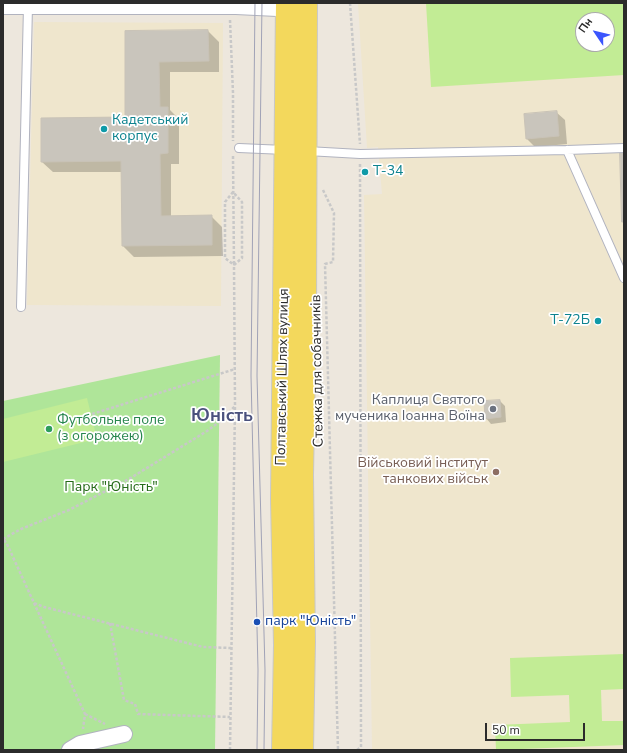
<!DOCTYPE html>
<html>
<head>
<meta charset="utf-8">
<style>
  body { margin:0 }
  #map { position:relative; width:627px; height:753px; overflow:hidden; background:#ede7dd; font-family:"Nunito Sans",sans-serif }
  canvas { display:block }
  .frame { position:absolute; inset:0; border:4px solid #2b2b2b; pointer-events:none }
  .north { position:absolute; left:575px; top:12px; width:40px; height:40px; box-sizing:border-box; background:#fff; border:1px solid #aaa; border-radius:50%; rotate:305deg; font-size:11px; font-weight:700; line-height:16px; text-align:center; color:#2b2b2b }
  .north::after { content:''; display:block; margin:auto; width:14px; height:18px; background:#3b55fd; clip-path:polygon(50% 0,100% 100%,50% 72%,0 100%) }
  .scale { position:absolute; left:485px; top:723px; width:100px; height:18px; box-sizing:border-box; border:2px solid #2b2b2b; border-top:0; padding-left:5px; font-size:12px; line-height:14px; white-space:nowrap; color:#2b2b2b; -webkit-text-stroke:3px #fff; paint-order:stroke }
</style>
</head>
<body>
<div id="map">
<canvas width="627" height="753"></canvas>
<div class="frame"></div>
<div class="north">Пн</div>
<div class="scale">50 m</div>
</div>
<script>
const g = document.querySelector('canvas').getContext('2d');
g.lineJoin = 'round';
function fillPath(path, color) { g.fillStyle = color; g.fill(path, 'evenodd'); }
function stroke(path, color, width, dash) { g.strokeStyle = color; g.lineWidth = width; g.lineCap = dash ? 'butt' : 'round'; g.setLineDash(dash || []); g.stroke(path); }
function drawText(font, color, halo, rows, align = 'center') {
  g.font = font + ' "Nunito Sans",sans-serif'; g.lineWidth = 3.5; g.setLineDash([]); g.textBaseline = 'middle'; g.strokeStyle = halo; g.fillStyle = color; for (const [text, x, y, turn = 0] of rows) {
    g.save(); g.translate(x, y); g.rotate((+turn || 0) * Math.PI / 180); g.textAlign = isNaN(turn) ? turn : align; if (halo) g.strokeText(text, 0, 0); g.fillText(text, 0, 0); g.restore();
  }
}
const education = new Path2D(`
  M 358,3 L 624,3 L 624,750 L 372,750 L 364,195 L 382,194 L 378,147 L 367,148 ZM 583,20 L 607,20 L 607,44 L 583,44 Z
  M 34,22 L 223,23 L 221,306 L 27,305 Z`);
const green = new Path2D(`
  M 220,355 L 215,750 L 3,750 L 3,401 Z`);
const pitch = new Path2D(`
  M 426,3 L 624,3 L 624,75 L 431,87 ZM 583,20 L 607,20 L 607,44 L 583,44 Z
  M 87,398 L 97,439 L 3,462 L 3,419 Z
  M 624,654 L 624,689 L 601,690 L 602,721 L 624,721 L 624,745 L 496,750 L 495,725 L 570,722 L 569,695 L 511,697 L 510,658 Z`);
const shadow = new Path2D(`
  M 208,31 L 219,42 L 219,72 L 170,72 L 170,110 L 179,119 L 179,164 L 171,164 L 171,216 L 211,216 L 222,227 L 223,256 L 134,257 L 123,246 L 122,172 L 53,172 L 42,162 L 126,118 L 126,32 Z
  M 556,112 L 565,120 L 567,144 L 535,147 L 527,139 L 525,115 Z
  M 500,401 L 505,406 L 506,422 L 491,424 L 486,418 Z`);
const building = new Path2D(`
  M 208,30 L 209,61 L 159,62 L 160,107 L 168,107 L 168,153 L 160,154 L 161,216 L 212,215 L 212,245 L 122,246 L 121,161 L 41,162 L 41,118 L 125,117 L 125,31 Z
  M 557,111 L 559,136 L 526,139 L 524,114 Z
  M 620,152 L 624,152 L 624,222 L 622,222 Z
  M 500,400 L 501,417 L 485,419 L 484,401 Z`);
const path = new Path2D(`
  M 350,3 L 360,144
  M 230,20 L 233,93 L 233,141
  M 233,156 L 234,265
  M 323,190 L 334,213 L 333,262 L 325,264 L 338,750
  M 92,414 L 235,369
  M 3,539 L 21,529 L 69,510 L 129,479 L 207,431 L 223,419 L 235,406
  M 4,540 L 7,544 L 34,603 L 44,607 L 203,647 L 231,648
  M 34,603 L 85,714 L 83,729
  M 110,623 L 124,700 L 135,704 L 138,714 L 230,717
  M 85,714 L 105,724
  M 230,750 L 235,405 L 234,265 L 242,258 L 242,202 L 233,192 L 225,202 L 225,258 L 234,265
  M 357,750 L 361,747 L 360,163`);
const lane = new Path2D(`
  M 239,148 L 285,150
  M 567,150 L 624,278
  M 307,151 L 360,154 L 567,150 L 624,148
  M 21,307 L 28,6`);
const street = new Path2D(`
  M 3,6 L 236,6 L 298,9
  M 70,750 L 80,744 L 124,734`);
const primary = new Path2D(`
  M 283,750 L 285,645 L 282,499 L 287,3
  M 302,750 L 304,642 L 302,475 L 305,318 L 306,3`);
const tram = new Path2D(`
  M 255,3 L 251,376 L 258,670 L 257,750
  M 262,3 L 257,376 L 265,670 L 264,750`);
const markers = [
  [104,129,4,"#0f9aa8"],
  [365,172,4,"#0f9aa8"],
  [598,321,4,"#0f9aa8"],
  [493,409,4,"#6b7280"],
  [49,429,4,"#2e9e5b"],
  [496,472,4,"#8d6e63"],
  [257,622,4,"#1a4fb4"]
];
const cultureNames = [
  ["Кадетський",112,121],
  ["корпус",112,137],
  ["T-34",373,172],
  ["Т-72Б",590,321,"right"]
];
const streetNames = [
  ["Стежка для собачників",318,371,-91],
  ["Полтавський Шлях вулиця",283,377,-89]
];
const worshipNames = [
  ["Каплиця Святого",485,401],
  ["мученика Іоанна Воїна",485,417]
];
const leisureNames = [
  ["Футбольне поле",57,421],
  ["(з огорожею)",57,437]
];
const educationNames = [
  ["Військовий інститут",488,464],
  ["танкових військ",488,480]
];
const parkNames = [
  ["Парк \"Юність\"",111,488]
];
const transitNames = [
  ["парк \"Юність\"",265,622]
];
const districtNames = [
  ["Юність",222,417]
];
fillPath(education, '#efe6cd');
fillPath(green, '#afe599');
fillPath(pitch, '#c2ec95');
fillPath(shadow, '#0003');
fillPath(building, '#c9c5bc');
stroke(building, '#c9c3b7', 1);
stroke(lane, '#b1b3bf', 10);
stroke(street, '#b1b3bf', 18);
stroke(primary, '#c8c8c8', 24);
stroke(path, '#c8c8c8', 2.5, [3, 2]);
stroke(lane, '#fff', 8);
stroke(street, '#fff', 16);
stroke(primary, '#f3d85c', 22);
stroke(tram, '#a0a2b6', 1);
for (const [x, y, r, color] of markers) { const dot = new Path2D(); dot.arc(x, y, r, 0, 2 * Math.PI); g.fillStyle = color; g.fill(dot); stroke(dot, '#fff', 1.5); }
drawText('14px', '#0d838f', '#fff', cultureNames, 'left');
drawText('14px', '#2b2b2b', '#fff', streetNames);
drawText('14px', '#5b616d', '#fff', worshipNames, 'right');
drawText('14px', '#27864d', '#fff', leisureNames, 'left');
drawText('14px', '#785e54', '#fff', educationNames, 'right');
drawText('14px', '#266b19', '#fff', parkNames);
drawText('14px', '#164399', '#fff', transitNames, 'left');
drawText('bold 18px', '#4a517d', '#fff', districtNames);
</script>
</body>
</html>
